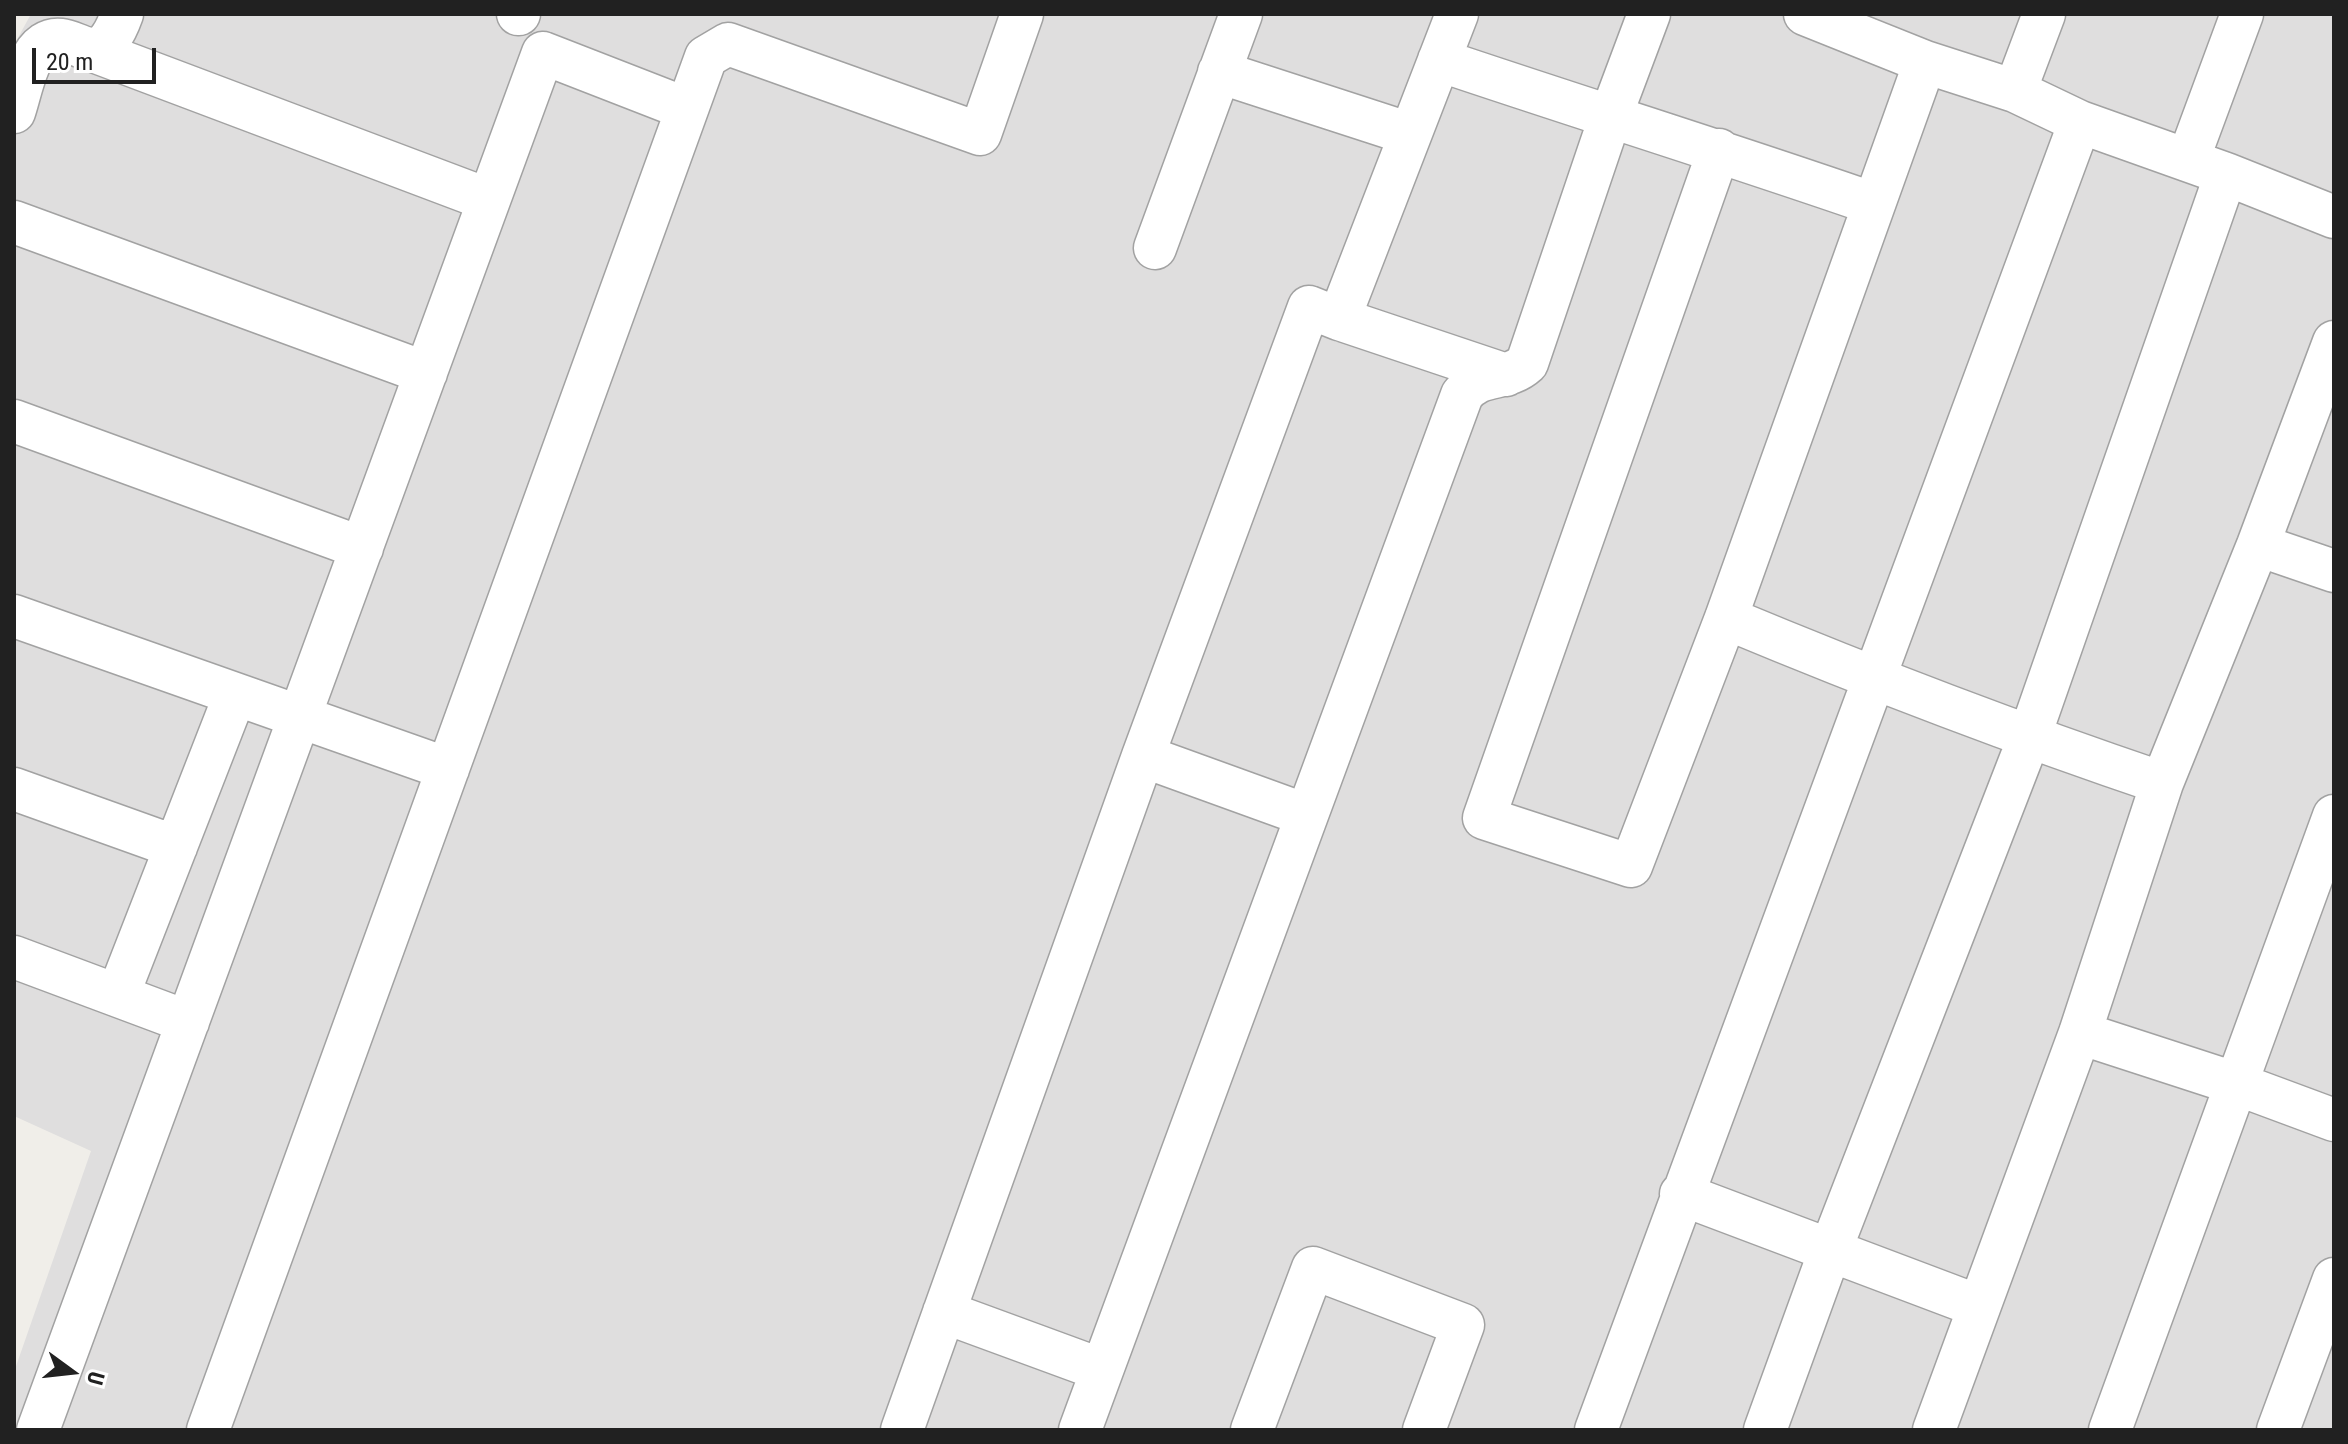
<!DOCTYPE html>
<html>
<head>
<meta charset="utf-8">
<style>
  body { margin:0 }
  #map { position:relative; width:2348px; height:1444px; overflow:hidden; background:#f0eee9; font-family:"Roboto Condensed",sans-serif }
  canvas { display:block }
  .frame { position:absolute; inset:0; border:16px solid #212121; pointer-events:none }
  .north { position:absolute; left:32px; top:1332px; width:80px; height:80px; -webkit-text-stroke:6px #fff; paint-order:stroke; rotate:105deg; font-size:22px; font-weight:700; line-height:32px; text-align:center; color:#212121 }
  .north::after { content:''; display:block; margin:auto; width:28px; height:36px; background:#212121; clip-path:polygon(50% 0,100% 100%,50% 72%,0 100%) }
  .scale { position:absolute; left:32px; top:48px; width:124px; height:36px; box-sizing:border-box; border:4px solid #212121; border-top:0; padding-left:10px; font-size:24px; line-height:28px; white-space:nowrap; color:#212121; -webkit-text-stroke:6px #fff; paint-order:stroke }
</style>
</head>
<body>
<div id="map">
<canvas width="2348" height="1444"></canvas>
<div class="frame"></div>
<div class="north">U</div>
<div class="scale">20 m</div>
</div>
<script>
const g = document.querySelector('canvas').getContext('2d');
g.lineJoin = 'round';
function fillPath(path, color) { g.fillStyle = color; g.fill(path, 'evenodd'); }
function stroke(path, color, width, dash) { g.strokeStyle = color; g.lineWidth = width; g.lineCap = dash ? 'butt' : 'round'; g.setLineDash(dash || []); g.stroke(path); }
const residential = new Path2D(`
  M 31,14 L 2334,14 L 2334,1430 L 14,1430 L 14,1372 L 91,1151 L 14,1116 L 14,45 Z`);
const minor = new Path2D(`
  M 518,14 L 519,14
  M 1457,14 L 1339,319 L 1506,375
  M 1805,14 L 1925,62 L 2015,91 L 2080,122
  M 91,50 L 489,200
  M 1439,60 C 1584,109 1730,154 1874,204
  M 1219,72 L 1410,134
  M 2015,91 L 2044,14
  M 14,112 C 21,92 26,56 44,44 C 74,24 97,84 122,14
  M 1719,150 L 1484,818 L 1631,866 L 1726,618 L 1925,62
  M 2188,160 L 2242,14
  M 14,222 L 426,373
  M 1155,248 L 1241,14
  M 14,421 L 362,548
  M 2258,545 L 2334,571
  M 14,616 L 448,769
  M 1726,618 C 1870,678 2014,733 2162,783
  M 1143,756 L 1306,815
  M 14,789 L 176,847
  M 14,957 L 188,1022
  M 118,995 L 235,695
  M 2080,1033 L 2237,1084 L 2334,1120
  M 1681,1194 L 1978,1306
  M 944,1312 L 1102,1370
  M 38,1430 L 543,53 L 687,109
  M 208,1430 L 706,57 L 728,44 L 980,134 L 1022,14
  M 902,1430 L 1143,756 L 1309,307 L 1339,319
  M 1080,1430 L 1462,395 C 1481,370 1505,383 1527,363 L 1610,118 L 1649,14
  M 1252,1430 L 1313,1268 L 1463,1325 L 1424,1430
  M 1596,1430 L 2080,122 L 2226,174 L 2334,217
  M 1765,1430 L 1830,1251 L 2029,738 L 2226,174
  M 1934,1430 L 2080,1033 L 2162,783 L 2258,545 L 2334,342
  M 2110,1430 L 2334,816
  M 2278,1430 L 2334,1279`);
fillPath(residential, '#dfdede');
stroke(minor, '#a2a2a2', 45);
stroke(minor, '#fff', 42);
</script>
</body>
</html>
